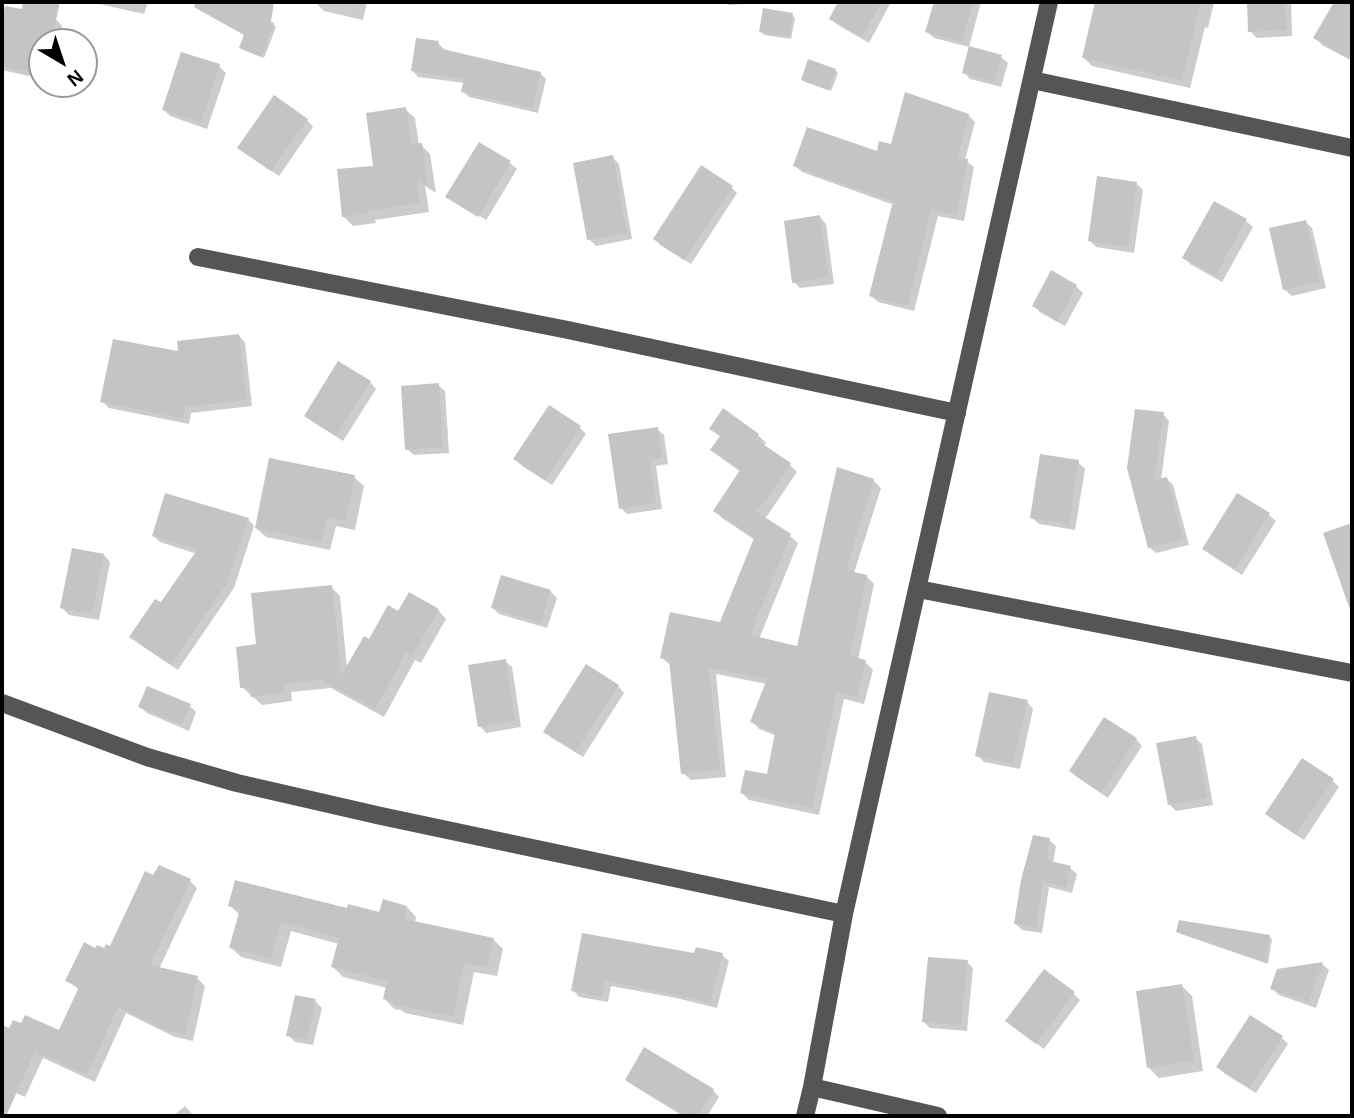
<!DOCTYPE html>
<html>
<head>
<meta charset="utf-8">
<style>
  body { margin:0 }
  #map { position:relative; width:1354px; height:1118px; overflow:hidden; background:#fff; font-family:Arial,sans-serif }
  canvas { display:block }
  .frame { position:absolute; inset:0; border:4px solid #000; pointer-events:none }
  .north { position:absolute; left:28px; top:28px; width:70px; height:70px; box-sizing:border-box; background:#fff; border:2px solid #999; border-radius:50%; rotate:141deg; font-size:19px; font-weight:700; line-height:28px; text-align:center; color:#000 }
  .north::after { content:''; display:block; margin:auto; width:24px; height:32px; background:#000; clip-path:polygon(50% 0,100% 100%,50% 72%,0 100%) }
</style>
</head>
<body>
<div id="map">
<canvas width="1354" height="1118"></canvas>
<div class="frame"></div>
<div class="north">N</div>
</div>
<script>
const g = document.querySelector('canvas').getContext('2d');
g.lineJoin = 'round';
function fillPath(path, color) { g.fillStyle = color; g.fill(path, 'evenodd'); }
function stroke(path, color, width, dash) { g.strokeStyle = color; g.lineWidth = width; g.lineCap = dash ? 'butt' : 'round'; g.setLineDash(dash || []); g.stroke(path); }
const shadow = new Path2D(`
  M 90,2 L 148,2 L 144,14 Z
  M 318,2 L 367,2 L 363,20 L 324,11 L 317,4 Z
  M 725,2 L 766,2 L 766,3 L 728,5 Z
  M 840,2 L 891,2 L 869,43 L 838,25 L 831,19 Z
  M 935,2 L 981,2 L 969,47 L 934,38 L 927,32 Z
  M 1099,2 L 1214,2 L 1208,28 L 1205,27 L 1190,88 L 1092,66 L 1083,57 Z
  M 1249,2 L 1291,2 L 1292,36 L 1257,38 L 1250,31 Z
  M 1336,2 L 1352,2 L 1352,61 L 1322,45 L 1316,38 Z
  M 7,8 L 56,19 L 62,26 L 58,42 L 42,42 L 42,79 L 2,70 L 2,28 Z
  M 792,15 L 795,18 L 791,39 L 764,35 L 761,32 Z
  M 273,24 L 276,27 L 264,58 L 244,50 L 241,48 Z
  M 438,43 L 444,49 L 444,52 L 540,73 L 546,79 L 538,113 L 469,97 L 463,91 L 465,83 L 418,77 L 413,71 Z
  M 183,54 L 219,66 L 226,73 L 207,129 L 170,116 L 164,110 Z
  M 1001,57 L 1008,63 L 1001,87 L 970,79 L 964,72 Z
  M 835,70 L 838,73 L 831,91 L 805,82 L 803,79 Z
  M 405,109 L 415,118 L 419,145 L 421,145 L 430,154 L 436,193 L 425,186 L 429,212 L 375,220 L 376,223 L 353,226 L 343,216 L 375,167 Z
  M 969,116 L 975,122 L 965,160 L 974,167 L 964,221 L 938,216 L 914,311 L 878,302 L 871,296 L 894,205 L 802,172 L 795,166 L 878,154 L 892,146 Z
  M 307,120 L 313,127 L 279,176 L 246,154 L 240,148 Z
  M 480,144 L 510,163 L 517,169 L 485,222 L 486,220 L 453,199 Z
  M 612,157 L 619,164 L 632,239 L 596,246 L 589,239 Z
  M 1137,184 L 1143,190 L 1134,253 L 1096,247 L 1090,241 Z
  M 731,187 L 737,193 L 691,264 L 660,245 L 655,239 Z
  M 1215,203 L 1246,221 L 1253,227 L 1222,282 L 1190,264 L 1184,257 Z
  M 820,217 L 826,224 L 834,284 L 800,288 L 794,282 Z
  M 1306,222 L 1312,228 L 1326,288 L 1292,296 L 1285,290 Z
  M 1076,286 L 1083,293 L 1065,326 L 1041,313 L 1034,306 Z
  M 239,336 L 245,342 L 252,406 L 191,413 L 189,424 L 109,408 L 102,401 L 180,353 Z
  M 370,382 L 376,389 L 343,441 L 313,422 L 307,416 Z
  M 438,385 L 445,391 L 449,453 L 414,455 L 407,449 Z
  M 724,411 L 758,435 L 766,443 L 763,447 L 789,464 L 797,472 L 765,519 L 790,536 L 798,543 L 759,639 L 798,649 L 873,480 L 881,488 L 854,573 L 866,576 L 874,584 L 858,660 L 865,662 L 873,670 L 864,704 L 844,699 L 819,815 L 749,800 L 742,793 L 768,776 L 777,736 L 759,729 L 752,721 L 767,684 L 716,674 L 726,777 L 691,780 L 683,773 L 670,665 L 662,658 L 721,624 L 755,540 L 722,518 L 715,511 L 741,472 L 720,457 L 713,450 L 721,437 L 712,428 Z
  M 1163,414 L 1169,421 L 1161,480 L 1167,479 L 1173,485 L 1189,545 L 1156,553 L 1149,547 L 1129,468 Z
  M 580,428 L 586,434 L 552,485 L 522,466 L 516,459 Z
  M 657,429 L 664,435 L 668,464 L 656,466 L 662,509 L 627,514 L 621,508 Z
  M 1078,462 L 1085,469 L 1075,530 L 1039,524 L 1032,518 Z
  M 354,477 L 364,486 L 355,530 L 336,526 L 330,550 L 266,537 L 256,528 Z
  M 1269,515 L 1276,521 L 1242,575 L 1211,555 L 1204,549 Z
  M 248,519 L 254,526 L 234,588 L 178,670 L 138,643 L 197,554 L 160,542 L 154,536 Z
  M 104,555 L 110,562 L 99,620 L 69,615 L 62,608 Z
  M 331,587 L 340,596 L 347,668 L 369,641 L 438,610 L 446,619 L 421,663 L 415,660 L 384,717 L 331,688 L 291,692 L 292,701 L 262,705 L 242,687 L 258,646 Z
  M 550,591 L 557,598 L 547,628 L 499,614 L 493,608 Z
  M 505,661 L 512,667 L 521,727 L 486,733 L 480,726 Z
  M 618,686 L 624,693 L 583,757 L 552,738 L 545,731 Z
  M 1027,702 L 1033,709 L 1020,769 L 984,762 L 977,755 Z
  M 190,706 L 196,712 L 189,731 L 147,713 L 140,707 Z
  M 1195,738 L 1202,744 L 1213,805 L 1176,811 L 1170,805 Z
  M 1136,739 L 1142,746 L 1108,798 L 1077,777 L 1071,771 Z
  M 1303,761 L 1333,781 L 1339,787 L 1304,840 L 1274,820 L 1267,814 Z
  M 1049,840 L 1056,846 L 1053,863 L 1070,868 L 1077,874 L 1072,893 L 1049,887 L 1042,933 L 1022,930 L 1016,924 Z
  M 154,877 L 190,881 L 197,888 L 159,969 L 197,978 L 205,986 L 193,1041 L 175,1037 L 126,1013 L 95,1082 L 43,1058 L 25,1097 L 2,1087 L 2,1027 L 10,1030 L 60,1032 L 79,990 L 67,980 L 96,950 L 105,951 L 110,948 Z
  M 230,906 L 348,910 L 380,914 L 407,907 L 416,917 L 415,923 L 493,939 L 503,949 L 497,976 L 474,972 L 463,1025 L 405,1013 L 401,1010 L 394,1009 L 385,999 L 387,988 L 343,977 L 333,967 L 339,944 L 291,931 L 281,967 L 241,957 L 231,947 L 240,915 Z
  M 1178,931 L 1269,936 L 1272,939 L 1268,964 L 1181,934 Z
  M 584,935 L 696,955 L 722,955 L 729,961 L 717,1008 L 676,998 L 611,986 L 608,1002 L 579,997 L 573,990 Z
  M 967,962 L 973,968 L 967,1031 L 930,1028 L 923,1021 Z
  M 1322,964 L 1329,970 L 1316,1008 L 1279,995 L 1272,988 L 1278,971 Z
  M 1182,986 L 1192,996 L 1203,1071 L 1159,1078 L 1149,1068 Z
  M 1074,994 L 1080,1000 L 1044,1049 L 1014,1027 Z
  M 315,1001 L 322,1008 L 313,1045 L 295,1042 L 288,1035 Z
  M 1251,1018 L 1282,1038 L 1288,1044 L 1256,1093 L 1225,1074 L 1218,1067 Z
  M 627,1080 L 713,1090 L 719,1097 L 707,1116 L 683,1116 L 634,1086 Z
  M 185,1106 L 194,1116 L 173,1116 Z`);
const building = new Path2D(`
  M 23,2 L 60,2 L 51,42 L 42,42 L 42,75 L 2,66 L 2,20 L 5,6 L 22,9 Z
  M 196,2 L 274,2 L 271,22 L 274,23 L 261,57 L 239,48 L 244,35 L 194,7 Z
  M 838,2 L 881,2 L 862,37 L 829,19 Z
  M 934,2 L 973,2 L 962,42 L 925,32 Z
  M 1095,2 L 1201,2 L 1182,81 L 1082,58 Z
  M 1247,2 L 1285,2 L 1287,30 L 1248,32 Z
  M 1334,2 L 1352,2 L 1352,60 L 1313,38 Z
  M 763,8 L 793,13 L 789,37 L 759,32 Z
  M 416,38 L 439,41 L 438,48 L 541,72 L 532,108 L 461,92 L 464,79 L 411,71 Z
  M 969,46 L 1002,55 L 994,82 L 962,73 Z
  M 181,52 L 220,64 L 201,123 L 162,110 Z
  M 808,59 L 836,69 L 828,90 L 801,80 Z
  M 905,92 L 969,114 L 958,157 L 968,159 L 957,215 L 931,210 L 908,306 L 869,296 L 892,205 L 899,204 L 793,166 L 807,127 L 877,151 L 879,141 L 891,144 Z
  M 274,95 L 308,119 L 271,171 L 237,148 Z
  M 406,107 L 412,144 L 422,143 L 428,186 L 417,179 L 420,203 L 367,211 L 367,214 L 342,217 L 337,169 L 373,166 L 366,113 Z
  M 479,142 L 511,161 L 478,217 L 445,197 Z
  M 613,155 L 627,233 L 587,240 L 573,163 Z
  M 701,165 L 733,186 L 684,260 L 653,239 Z
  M 1097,176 L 1137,182 L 1128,247 L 1088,241 Z
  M 1214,201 L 1247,219 L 1215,276 L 1182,258 Z
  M 820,215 L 829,277 L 792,283 L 784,221 Z
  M 1306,220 L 1320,282 L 1283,290 L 1269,228 Z
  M 1051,270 L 1077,285 L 1058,321 L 1032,306 Z
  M 239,334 L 247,400 L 185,407 L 183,419 L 100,402 L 113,339 L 178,351 L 177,341 Z
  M 338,361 L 371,381 L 336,436 L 304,416 Z
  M 439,383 L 443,447 L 405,450 L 401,386 Z
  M 549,405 L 581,426 L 545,480 L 513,459 Z
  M 723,408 L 759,434 L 755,439 L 791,463 L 757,512 L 791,534 L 750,635 L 797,646 L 837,467 L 874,479 L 846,570 L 867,575 L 850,656 L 866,660 L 857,697 L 837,692 L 812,808 L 740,793 L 745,770 L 767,774 L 775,733 L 750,722 L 767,679 L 709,668 L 720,769 L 681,774 L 669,660 L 660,658 L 670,612 L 720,622 L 754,538 L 713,511 L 740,470 L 710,450 L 720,436 L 709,429 Z
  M 1135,409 L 1164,412 L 1154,480 L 1167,477 L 1183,539 L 1148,548 L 1127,468 Z
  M 658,427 L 662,458 L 650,460 L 656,503 L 619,509 L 608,434 Z
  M 1040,454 L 1079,460 L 1069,524 L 1030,518 Z
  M 269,458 L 355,475 L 346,521 L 327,518 L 321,542 L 255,528 Z
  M 165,493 L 249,518 L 228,582 L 171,665 L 129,637 L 155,599 L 161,602 L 197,550 L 152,536 Z
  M 1237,493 L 1270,513 L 1235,569 L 1202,549 Z
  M 1352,523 L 1352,607 L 1349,607 L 1323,533 Z
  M 72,548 L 104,554 L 92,614 L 60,608 Z
  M 501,575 L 551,590 L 541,623 L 491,608 Z
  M 332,585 L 341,676 L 364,636 L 369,639 L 388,605 L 398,611 L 409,592 L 439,609 L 412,656 L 406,653 L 375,709 L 321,680 L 283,684 L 284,693 L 251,697 L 250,687 L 240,688 L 236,647 L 256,644 L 251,593 Z
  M 506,659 L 515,721 L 478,727 L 468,665 Z
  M 586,664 L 619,685 L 576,752 L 543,732 Z
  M 147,686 L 191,704 L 182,725 L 138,707 Z
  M 989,692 L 1028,700 L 1013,764 L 975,756 Z
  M 1104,717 L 1137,738 L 1101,793 L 1069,771 Z
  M 1196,736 L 1207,798 L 1168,805 L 1156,743 Z
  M 1302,758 L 1334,779 L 1296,835 L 1265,814 Z
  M 1033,835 L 1050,838 L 1047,860 L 1071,866 L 1066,887 L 1043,882 L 1036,928 L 1014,924 L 1021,880 Z
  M 159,865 L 191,879 L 150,965 L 198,976 L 185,1034 L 165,1030 L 118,1007 L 87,1075 L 35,1052 L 6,1116 L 2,1116 L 2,1025 L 9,1028 L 13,1020 L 21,1023 L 25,1015 L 59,1030 L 79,987 L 65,981 L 84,942 L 95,948 L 97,945 L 104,948 L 106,944 L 110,946 L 145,871 L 153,875 Z
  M 235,880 L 347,908 L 348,904 L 379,912 L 383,899 L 407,906 L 404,919 L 494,938 L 487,967 L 464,963 L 453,1017 L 393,1004 L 393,1002 L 383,999 L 387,981 L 331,967 L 339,938 L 281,922 L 271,959 L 229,948 L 240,909 L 228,906 Z
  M 1179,920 L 1270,935 L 1265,962 L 1176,932 Z
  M 582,933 L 694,953 L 696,947 L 723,953 L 710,1003 L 668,993 L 605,981 L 602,997 L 571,991 Z
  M 928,957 L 968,960 L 961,1025 L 922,1022 Z
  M 1323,962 L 1309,1002 L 1270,989 L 1277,969 Z
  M 1044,969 L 1075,992 L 1036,1044 L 1005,1021 Z
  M 1182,984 L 1194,1061 L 1147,1068 L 1136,991 Z
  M 295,995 L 316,999 L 307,1040 L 286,1036 Z
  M 1250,1015 L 1283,1036 L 1249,1088 L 1216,1067 Z
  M 644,1047 L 714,1089 L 697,1116 L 685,1116 L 625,1080 Z`);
const minor = new Path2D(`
  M 1032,80 L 1352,148
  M 198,257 L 568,330 L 957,413
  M 918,589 L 1352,673
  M 2,703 L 147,757 L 237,783 L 381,816 L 844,914
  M 812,1087 L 938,1116
  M 805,1116 L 812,1087 L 844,914 L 1049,2`);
fillPath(shadow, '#0003');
fillPath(building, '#c4c4c4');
stroke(minor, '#555', 18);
</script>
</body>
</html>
